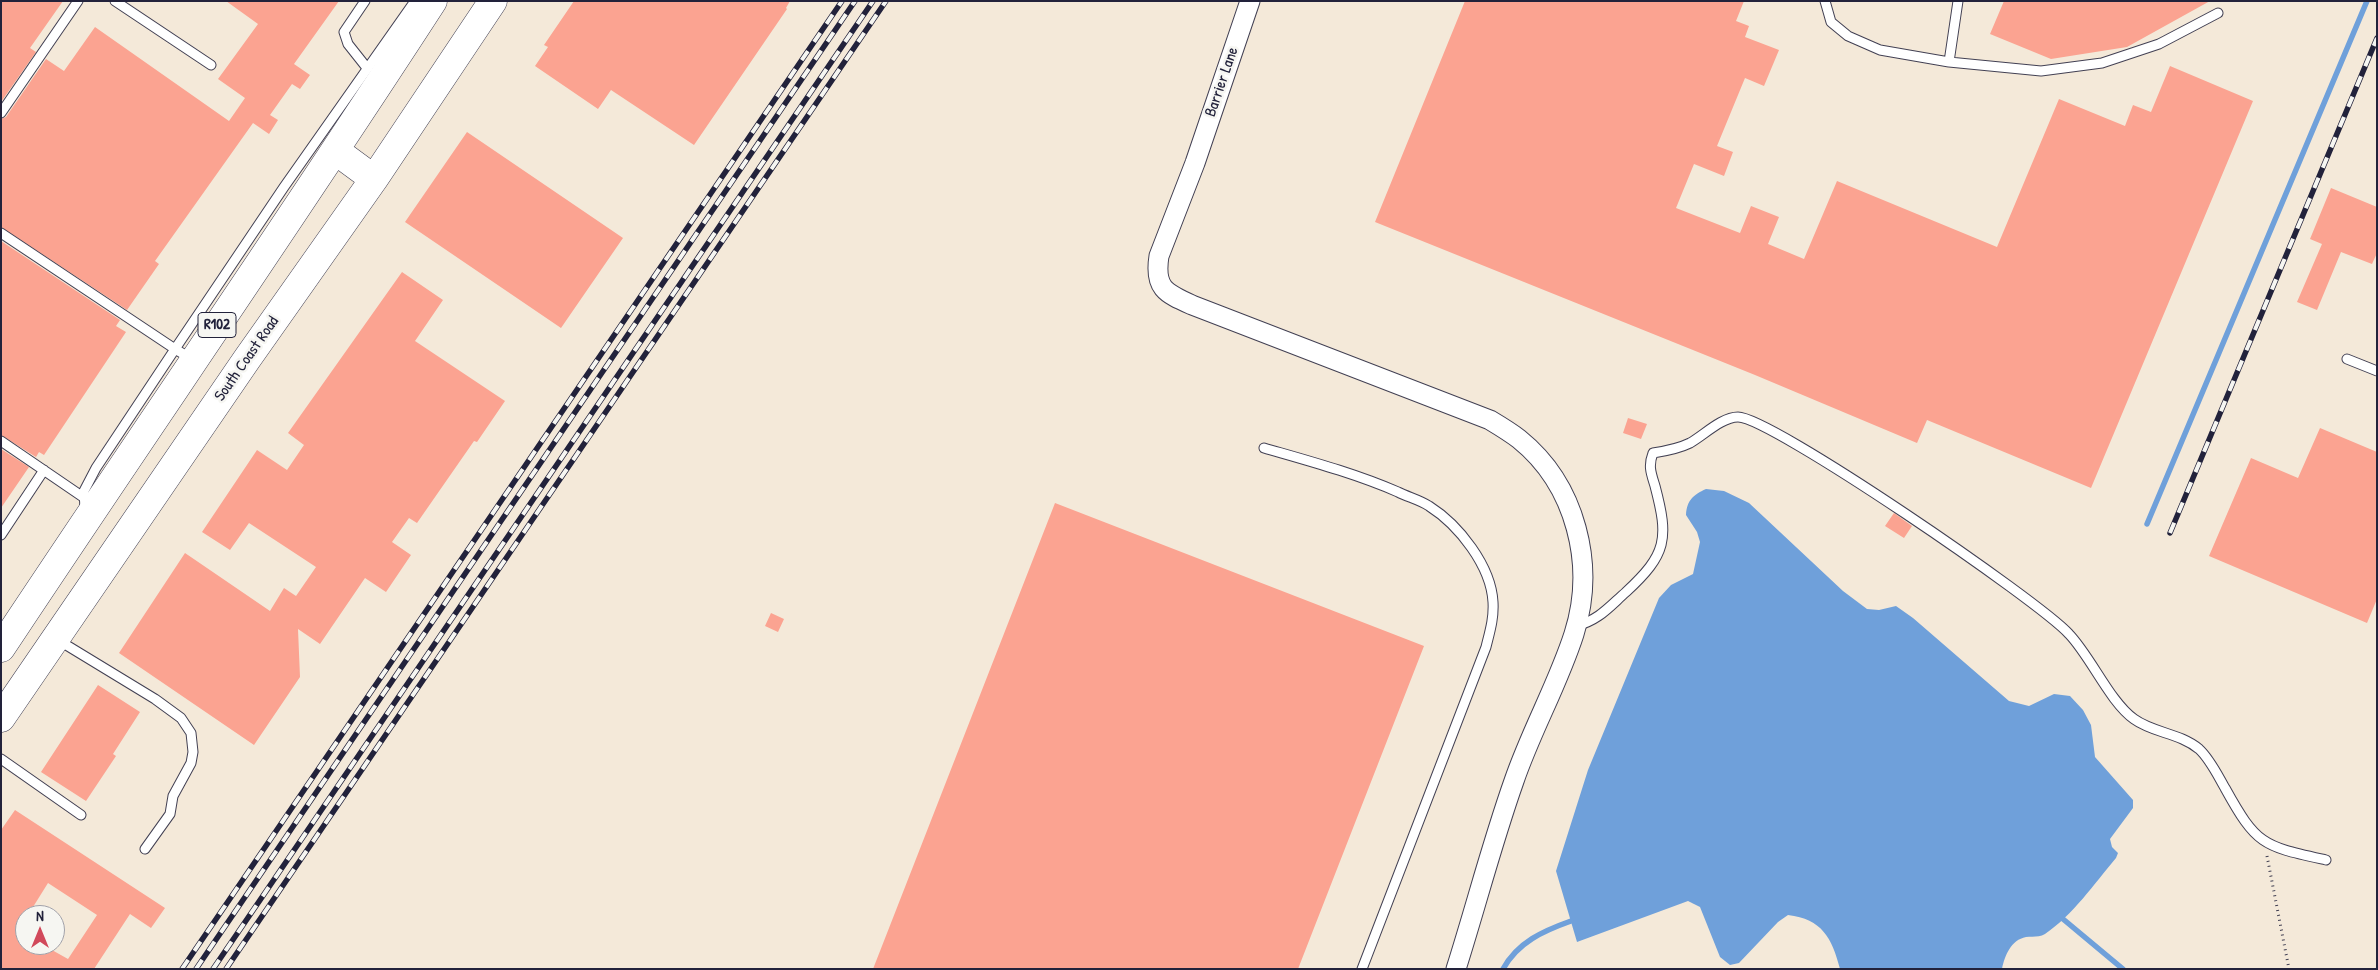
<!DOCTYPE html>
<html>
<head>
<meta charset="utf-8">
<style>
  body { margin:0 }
  #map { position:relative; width:2378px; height:970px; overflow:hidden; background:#f4e9d9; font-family:"Patrick Hand",sans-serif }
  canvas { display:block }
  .frame { position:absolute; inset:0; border:2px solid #22223b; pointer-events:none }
  .north { position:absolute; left:15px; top:905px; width:50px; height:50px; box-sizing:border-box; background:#f6f6f2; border:1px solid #a1a1a9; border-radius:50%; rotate:0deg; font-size:14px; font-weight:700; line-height:20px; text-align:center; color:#22223b }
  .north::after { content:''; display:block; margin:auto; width:18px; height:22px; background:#d1495b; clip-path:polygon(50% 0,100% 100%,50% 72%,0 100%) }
</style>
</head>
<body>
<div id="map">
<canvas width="2378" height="970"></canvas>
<div class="frame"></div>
<div class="north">N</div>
</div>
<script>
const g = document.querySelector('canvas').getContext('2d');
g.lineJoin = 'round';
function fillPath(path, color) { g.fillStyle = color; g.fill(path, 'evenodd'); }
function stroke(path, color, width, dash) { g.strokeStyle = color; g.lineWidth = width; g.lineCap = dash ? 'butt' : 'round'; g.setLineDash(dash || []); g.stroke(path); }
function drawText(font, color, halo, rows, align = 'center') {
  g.font = font + ' "Patrick Hand",sans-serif'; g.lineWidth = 5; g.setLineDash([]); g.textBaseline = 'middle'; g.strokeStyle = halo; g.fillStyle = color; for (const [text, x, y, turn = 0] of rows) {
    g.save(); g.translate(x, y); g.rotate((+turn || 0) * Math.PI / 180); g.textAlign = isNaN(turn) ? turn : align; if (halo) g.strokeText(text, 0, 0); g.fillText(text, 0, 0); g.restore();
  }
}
const water = new Path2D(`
  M 1706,489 L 1724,491 L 1749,503 L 1843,591 L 1867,609 L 1879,610 L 1896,606 L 1913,618 L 2009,701 L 2029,706 L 2054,694 L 2070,696 L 2083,710 L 2091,725 L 2095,757 L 2133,800 L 2133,808 L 2110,839 L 2112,847 L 2118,853 L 2116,858 C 2094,884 2073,915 2045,934 C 2039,938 2032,936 2026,937 C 2011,940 2005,955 2002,969 L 1840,969 C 1832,938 1822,919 1788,915 L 1778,922 L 1739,963 L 1730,965 L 1720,957 L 1700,907 L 1688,901 L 1577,942 L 1556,871 L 1588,770 L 1659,598 L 1671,585 L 1693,574 L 1700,542 L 1697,532 L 1686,515 C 1687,500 1693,495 1706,489 Z`);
const stream = new Path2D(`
  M 2147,524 L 2367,1
  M 2063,919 L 2123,969
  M 1503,969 C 1518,942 1543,931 1571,921`);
const building = new Path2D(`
  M 1,1 L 63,1 L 30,48 L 36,52 L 1,102 Z
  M 226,1 L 339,1 L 294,64 L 310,75 L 300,89 L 292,84 L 270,115 L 278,120 L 269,134 L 253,123 L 155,261 L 159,264 L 127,310 L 1,227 L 1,119 L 6,117 L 46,59 L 64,71 L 95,27 L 229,121 L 245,98 L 218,79 L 258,24 Z
  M 574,1 L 790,1 L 786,8 L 787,9 L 694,145 L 611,90 L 598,109 L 535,66 L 548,47 L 544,45 Z
  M 1465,1 L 1744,1 L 1736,21 L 1749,26 L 1745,37 L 1779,50 L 1764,86 L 1745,78 L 1717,146 L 1733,152 L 1724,176 L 1694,164 L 1676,208 L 1740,233 L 1751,206 L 1779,217 L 1768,244 L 1804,259 L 1837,181 L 1997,247 L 2059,99 L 2125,126 L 2133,105 L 2151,112 L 2170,66 L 2253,101 L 2091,488 L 1927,420 L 1917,443 L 1755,375 L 1375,222 Z
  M 2004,1 L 2210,1 L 2127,47 L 2051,59 L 1990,34 Z
  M 467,132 L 623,238 L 561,328 L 405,222 Z
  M 2331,188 L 2377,207 L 2377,253 L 2372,264 L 2341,252 L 2317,310 L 2297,302 L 2322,244 L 2310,239 Z
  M 1,241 L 120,320 L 116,326 L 126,332 L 44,455 L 39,452 L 36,457 L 1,435 Z
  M 402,272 L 443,300 L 415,341 L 505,401 L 477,442 L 474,441 L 417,523 L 409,518 L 392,542 L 411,555 L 386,592 L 365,578 L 320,644 L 298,629 L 300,677 L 254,745 L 119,653 L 185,553 L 270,611 L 284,588 L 296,596 L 316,567 L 249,523 L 230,550 L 202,532 L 257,450 L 287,470 L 304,445 L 288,433 Z
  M 1628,418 L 1647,424 L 1641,439 L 1623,433 Z
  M 2320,428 L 2377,452 L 2377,599 L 2367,623 L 2209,556 L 2251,458 L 2298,478 Z
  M 1,449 L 29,467 L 1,508 Z
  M 1055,503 L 1424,646 L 1298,969 L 873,969 Z
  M 1894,513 L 1912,526 L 1904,538 L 1885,526 Z
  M 771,613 L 784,619 L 778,632 L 765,626 Z
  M 98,685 L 140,712 L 113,754 L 116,756 L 86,801 L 41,772 Z
  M 15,810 L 165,908 L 151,928 L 130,914 L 94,969 L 1,969 L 1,830 ZM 48,883 L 97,915 L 68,959 L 43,945 L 25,945 L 25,935 L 17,930 L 25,915 L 28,915 Z`);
const path = new Path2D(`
  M 2267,856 L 2289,969`);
const service = new Path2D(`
  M 115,1 L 211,65
  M 365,1 L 344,32 L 348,44 L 367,68
  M 1825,1 L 1831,22 L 1848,36 L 1880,50 L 1949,62 L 2041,71 L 2102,63 L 2159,44 L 2218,13
  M 1949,62 L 1958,1
  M 1,113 L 78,1
  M 1,233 L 175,349 L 284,187 L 415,1
  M 2347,359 L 2377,371
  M 1,441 L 83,497
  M 1264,448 C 1309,461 1354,473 1398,492 C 1408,497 1420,500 1429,506 C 1459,525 1491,566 1493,602 C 1494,618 1490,631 1486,647 L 1362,969
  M 85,509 L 84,491 L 96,468 L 175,349 L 192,359
  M 1,535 L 44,470
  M 1576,626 C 1599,620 1609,607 1626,592 C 1667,554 1669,539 1655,486 C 1651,473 1648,466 1653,453 C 1666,451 1678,449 1690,443 C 1704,435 1722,417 1738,417 C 1771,417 2039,601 2069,634 C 2091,657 2110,702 2134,719 C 2153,733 2180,733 2199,749 C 2210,759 2218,776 2225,788 C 2257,846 2263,846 2326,860
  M 58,640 L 155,699 L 181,718 L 191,733 L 193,752 L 191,763 L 173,796 L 170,814 L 145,849
  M 1,759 L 81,815`);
const minor = new Path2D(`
  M 1250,1 L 1195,163 L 1159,256 C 1154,288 1165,293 1192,305 L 1490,420 C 1500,426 1510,432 1519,439 C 1576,485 1596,565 1574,634 C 1558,684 1531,731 1514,781 C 1492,843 1476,906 1456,969`);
const trunk = new Path2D(`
  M 336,151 L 374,179
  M 1,648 C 144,432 292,219 433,1
  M 1,718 L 247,359 L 374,179 L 493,1`);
const rail = new Path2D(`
  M 2170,533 L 2377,38
  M 182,969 L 842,1
  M 196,969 L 855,1
  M 213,969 L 873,1
  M 226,969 L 886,1`);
const shields = [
  [217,325,38]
];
const shieldNames = [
  ["R102",217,325]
];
const streetNames = [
  ["Barrier Lane",1222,82,-71],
  ["South Coast Road",247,359,-55]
];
fillPath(water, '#6fa0da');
stroke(stream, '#6fa0da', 5.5);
fillPath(building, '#fba391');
stroke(service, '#424053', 11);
stroke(minor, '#424053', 21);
stroke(trunk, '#424053', 29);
stroke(path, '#424053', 3, [1, 4]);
stroke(service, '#fff', 9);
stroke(minor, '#fff', 19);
stroke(trunk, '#fff', 28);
stroke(rail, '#22223b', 5.5);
stroke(rail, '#f6f6f2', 4, [11]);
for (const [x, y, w] of shields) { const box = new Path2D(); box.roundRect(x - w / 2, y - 12.5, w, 25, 4); g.fillStyle = '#f6f6f2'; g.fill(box); stroke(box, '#22223b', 1); }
drawText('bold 15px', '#22223b', null, shieldNames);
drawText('16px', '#22223b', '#f6f6f2', streetNames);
</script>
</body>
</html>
